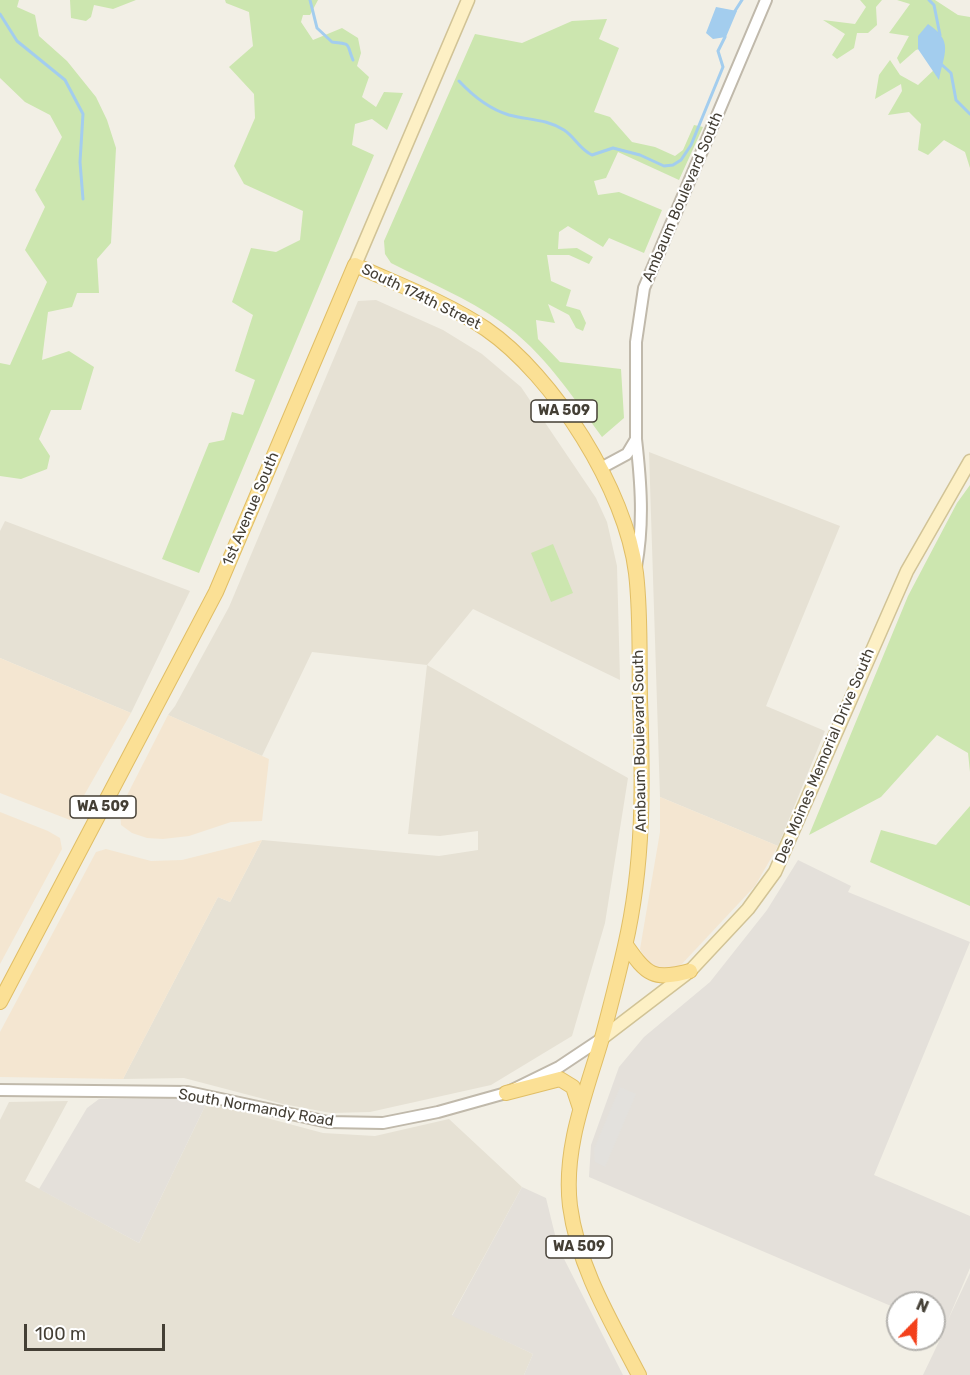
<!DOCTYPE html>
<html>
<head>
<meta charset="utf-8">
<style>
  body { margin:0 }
  #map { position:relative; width:970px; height:1375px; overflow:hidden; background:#f2efe5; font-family:Rubik,sans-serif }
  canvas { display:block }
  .north { position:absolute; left:886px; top:1291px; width:60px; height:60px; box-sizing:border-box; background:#fff; border:2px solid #b4b2ae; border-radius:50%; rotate:23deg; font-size:16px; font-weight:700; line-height:24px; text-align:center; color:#443f35 }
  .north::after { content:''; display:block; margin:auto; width:21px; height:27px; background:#f3401b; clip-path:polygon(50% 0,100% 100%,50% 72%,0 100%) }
  .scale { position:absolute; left:24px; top:1324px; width:141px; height:27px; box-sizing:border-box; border:3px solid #443f35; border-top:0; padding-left:8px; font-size:18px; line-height:21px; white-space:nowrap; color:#443f35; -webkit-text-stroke:4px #fff; paint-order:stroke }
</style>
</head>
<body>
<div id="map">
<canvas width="970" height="1375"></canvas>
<div class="north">N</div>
<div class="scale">100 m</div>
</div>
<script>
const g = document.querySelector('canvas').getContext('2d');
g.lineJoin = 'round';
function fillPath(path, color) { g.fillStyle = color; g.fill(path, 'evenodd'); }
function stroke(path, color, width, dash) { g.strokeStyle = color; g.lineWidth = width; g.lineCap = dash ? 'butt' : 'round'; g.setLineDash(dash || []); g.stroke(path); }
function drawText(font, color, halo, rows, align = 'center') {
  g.font = font + ' Rubik,sans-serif'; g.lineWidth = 4.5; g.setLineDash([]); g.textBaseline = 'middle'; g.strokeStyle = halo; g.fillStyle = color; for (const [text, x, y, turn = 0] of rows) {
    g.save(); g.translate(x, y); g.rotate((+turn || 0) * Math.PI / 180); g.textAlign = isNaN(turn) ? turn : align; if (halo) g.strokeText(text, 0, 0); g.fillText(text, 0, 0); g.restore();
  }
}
const residential = new Path2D(`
  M 376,300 L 443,330 L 482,354 L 521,387 L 596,498 L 607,522 L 617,566 L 620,680 L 473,609 L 427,665 L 628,778 L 605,923 L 572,1036 L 491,1085 L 370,1112 L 331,1113 L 283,1104 L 184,1078 L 123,1079 L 218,897 L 230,902 L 262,840 L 439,856 L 478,850 L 478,831 L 440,836 L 408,834 L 427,665 L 312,652 L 262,756 L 168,715 L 175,706 L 229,607 L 358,301 Z
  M 649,452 L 840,526 L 766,706 L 825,731 L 778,846 L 660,797 Z
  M 5,521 L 190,591 L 131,713 L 0,658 L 0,531 Z
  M 68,1101 L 25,1181 L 139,1243 L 207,1102 L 323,1133 L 375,1136 L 449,1119 L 522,1187 L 452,1315 L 533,1354 L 524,1375 L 0,1375 L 0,1120 L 9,1102 Z`);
const commercial = new Path2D(`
  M 0,658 L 131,713 L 70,820 L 0,793 Z
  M 168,715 L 269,759 L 262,821 L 231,822 L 189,836 L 163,839 L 147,838 L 132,833 L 121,825 L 120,809 Z
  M 660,797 L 778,846 L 755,886 L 680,966 L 668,973 L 647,964 L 640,949 L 660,832 Z
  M 0,812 L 48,831 L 60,838 L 62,849 L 0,964 Z
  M 262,840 L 230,902 L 218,897 L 123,1079 L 0,1077 L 0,1032 L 96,852 L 106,849 L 151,861 L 182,860 Z`);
const industrial = new Path2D(`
  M 798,860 L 851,886 L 848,892 L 970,942 L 874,1175 L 970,1216 L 970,1268 L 947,1322 L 970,1273 L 970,1375 L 923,1375 L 945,1329 L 934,1325 L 934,1303 L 898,1303 L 898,1309 L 589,1177 L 591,1145 L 619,1067 L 644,1037 L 710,982 L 767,910 Z
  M 170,1098 L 207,1102 L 139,1243 L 39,1189 L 87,1108 L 99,1099 Z
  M 522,1187 L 546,1198 L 558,1247 L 623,1375 L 524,1375 L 533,1354 L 452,1316 Z`);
const green = new Path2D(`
  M 0,0 L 19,0 L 17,7 L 35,15 L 39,36 L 67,61 L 96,97 L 107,120 L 116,148 L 111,243 L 97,259 L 99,293 L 77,293 L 72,307 L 48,312 L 42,360 L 69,351 L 94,367 L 81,410 L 51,410 L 39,439 L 50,456 L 47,469 L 21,479 L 0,476 L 0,363 L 10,365 L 47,282 L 25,250 L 45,207 L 35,190 L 62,137 L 50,115 L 25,102 L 0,78 Z
  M 70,0 L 136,0 L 113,9 L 94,5 L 91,17 L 86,21 L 71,18 Z
  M 225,0 L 318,0 L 310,15 L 303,15 L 301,22 L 313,40 L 342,28 L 358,38 L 361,53 L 357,66 L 369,77 L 362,97 L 376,107 L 384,92 L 403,93 L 387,130 L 372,119 L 355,124 L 352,145 L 374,155 L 199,573 L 162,559 L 209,443 L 224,440 L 232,412 L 243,415 L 255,380 L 235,371 L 253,315 L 232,302 L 251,248 L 276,252 L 300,240 L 303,211 L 244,184 L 234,166 L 255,118 L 254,94 L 229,67 L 253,46 L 249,12 L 226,3 Z
  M 860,0 L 882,0 L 876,7 L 877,25 L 868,33 L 857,33 L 854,48 L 837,59 L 832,55 L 845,34 L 823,20 L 855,24 L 866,7 Z
  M 897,0 L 935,0 L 958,15 L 970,17 L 970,168 L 965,152 L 944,140 L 928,155 L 918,150 L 921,124 L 909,112 L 888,115 L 902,91 L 901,84 L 875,99 L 879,75 L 890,60 L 900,75 L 918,85 L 936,68 L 935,44 L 916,50 L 900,64 L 897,58 L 909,36 L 889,33 L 910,4 Z
  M 607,19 L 599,39 L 619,48 L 594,112 L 610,117 L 632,142 L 655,147 L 675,156 L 683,150 L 694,125 L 703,127 L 679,180 L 618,152 L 606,178 L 594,181 L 598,195 L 619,192 L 662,210 L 644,253 L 609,238 L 603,247 L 568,226 L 559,232 L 558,249 L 577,248 L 593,257 L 589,264 L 569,255 L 547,255 L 551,281 L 571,290 L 566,306 L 580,310 L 586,323 L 583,331 L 576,328 L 569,315 L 548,304 L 555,323 L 536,320 L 538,339 L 560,362 L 621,369 L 624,418 L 602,437 C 572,396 544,352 501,322 C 467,298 428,282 391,263 L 385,254 L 384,241 L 475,34 L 522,43 L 572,21 Z
  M 970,485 L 970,772 L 968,753 L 937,735 L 881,797 L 809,835 L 908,596 L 957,503 Z
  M 553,544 L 573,593 L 551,602 L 531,553 Z
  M 970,806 L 970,906 L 870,862 L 881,830 L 936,845 Z`);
const parking = new Path2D(`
  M 620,1087 L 636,1094 L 605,1167 L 595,1162 L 594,1149 Z`);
const water = new Path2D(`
  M 716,7 L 737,11 L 726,37 L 713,39 L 706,33 Z
  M 928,24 C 954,41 944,53 939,80 L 918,49 L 918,36 Z`);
const stream = new Path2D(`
  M 310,0 L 317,28 L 332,42 C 352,44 346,43 353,60
  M 929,0 L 934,5 L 940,35
  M 0,14 L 17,41 L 65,80 L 83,114 L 80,162 L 83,199
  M 733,14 L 742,0
  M 941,64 L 951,73 L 956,100 L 970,114
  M 459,81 C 473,96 489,109 509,115 C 528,120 547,119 564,130 C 575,137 579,149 592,155 L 613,148 L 640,155 L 664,166 L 673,165 L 681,160 L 691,145 L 723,67 L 718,51 L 725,37`);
const tertiary = new Path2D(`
  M 601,468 L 627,454 L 636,439 L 636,342 L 644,288 L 766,0
  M 636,567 C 644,523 641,483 636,439
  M 0,1090 L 188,1092 L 328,1122 L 383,1123 L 438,1112 L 506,1093 L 559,1067 L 601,1039`);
const secondary = new Path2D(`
  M 355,265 L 468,0
  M 601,1039 L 690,971 L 748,909 L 775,872 L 907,571 L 970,461`);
const primary = new Path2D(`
  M 626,945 C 647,975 653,981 690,971
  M 0,1002 L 216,592 L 355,265 C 399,285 446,302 486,329 C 554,376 626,490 636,573 C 641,615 639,658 640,700 C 643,783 644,864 625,946 C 618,977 610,1008 602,1038 C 586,1093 563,1148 570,1206 C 578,1267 611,1321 639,1375
  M 506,1093 L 560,1079 L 573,1087 L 580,1108`);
const shields = [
  [564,411,66],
  [103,807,66],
  [579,1247,66]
];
const shieldNames = [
  ["WA 509",564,411],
  ["WA 509",103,807],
  ["WA 509",579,1247]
];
const streetNames = [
  ["Ambaum Boulevard South",683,197,-67],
  ["South 174th Street",421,297,26],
  ["1st Avenue South",251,509,-67],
  ["Ambaum Boulevard South",640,741,-91],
  ["Des Moines Memorial Drive South",825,756,-67],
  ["South Normandy Road",256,1108,10]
];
fillPath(residential, '#e6e1d4');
fillPath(commercial, '#f4e6d1');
fillPath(industrial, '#e4e0da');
fillPath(green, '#cce6af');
fillPath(parking, '#e3e1dd');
fillPath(water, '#a3cdee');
stroke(stream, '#a3cdee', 3);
stroke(tertiary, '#c0b9ab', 14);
stroke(secondary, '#d1c396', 15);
stroke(primary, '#e0be66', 16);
stroke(tertiary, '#fff', 10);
stroke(secondary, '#fdf0c5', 12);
stroke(primary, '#fbe095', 14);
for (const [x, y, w] of shields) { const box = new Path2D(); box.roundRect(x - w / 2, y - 11, w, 22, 4.5); g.fillStyle = '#fff'; g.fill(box); stroke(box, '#443f35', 1.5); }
drawText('bold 14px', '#443f35', null, shieldNames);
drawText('15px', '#443f35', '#fff', streetNames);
</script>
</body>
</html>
